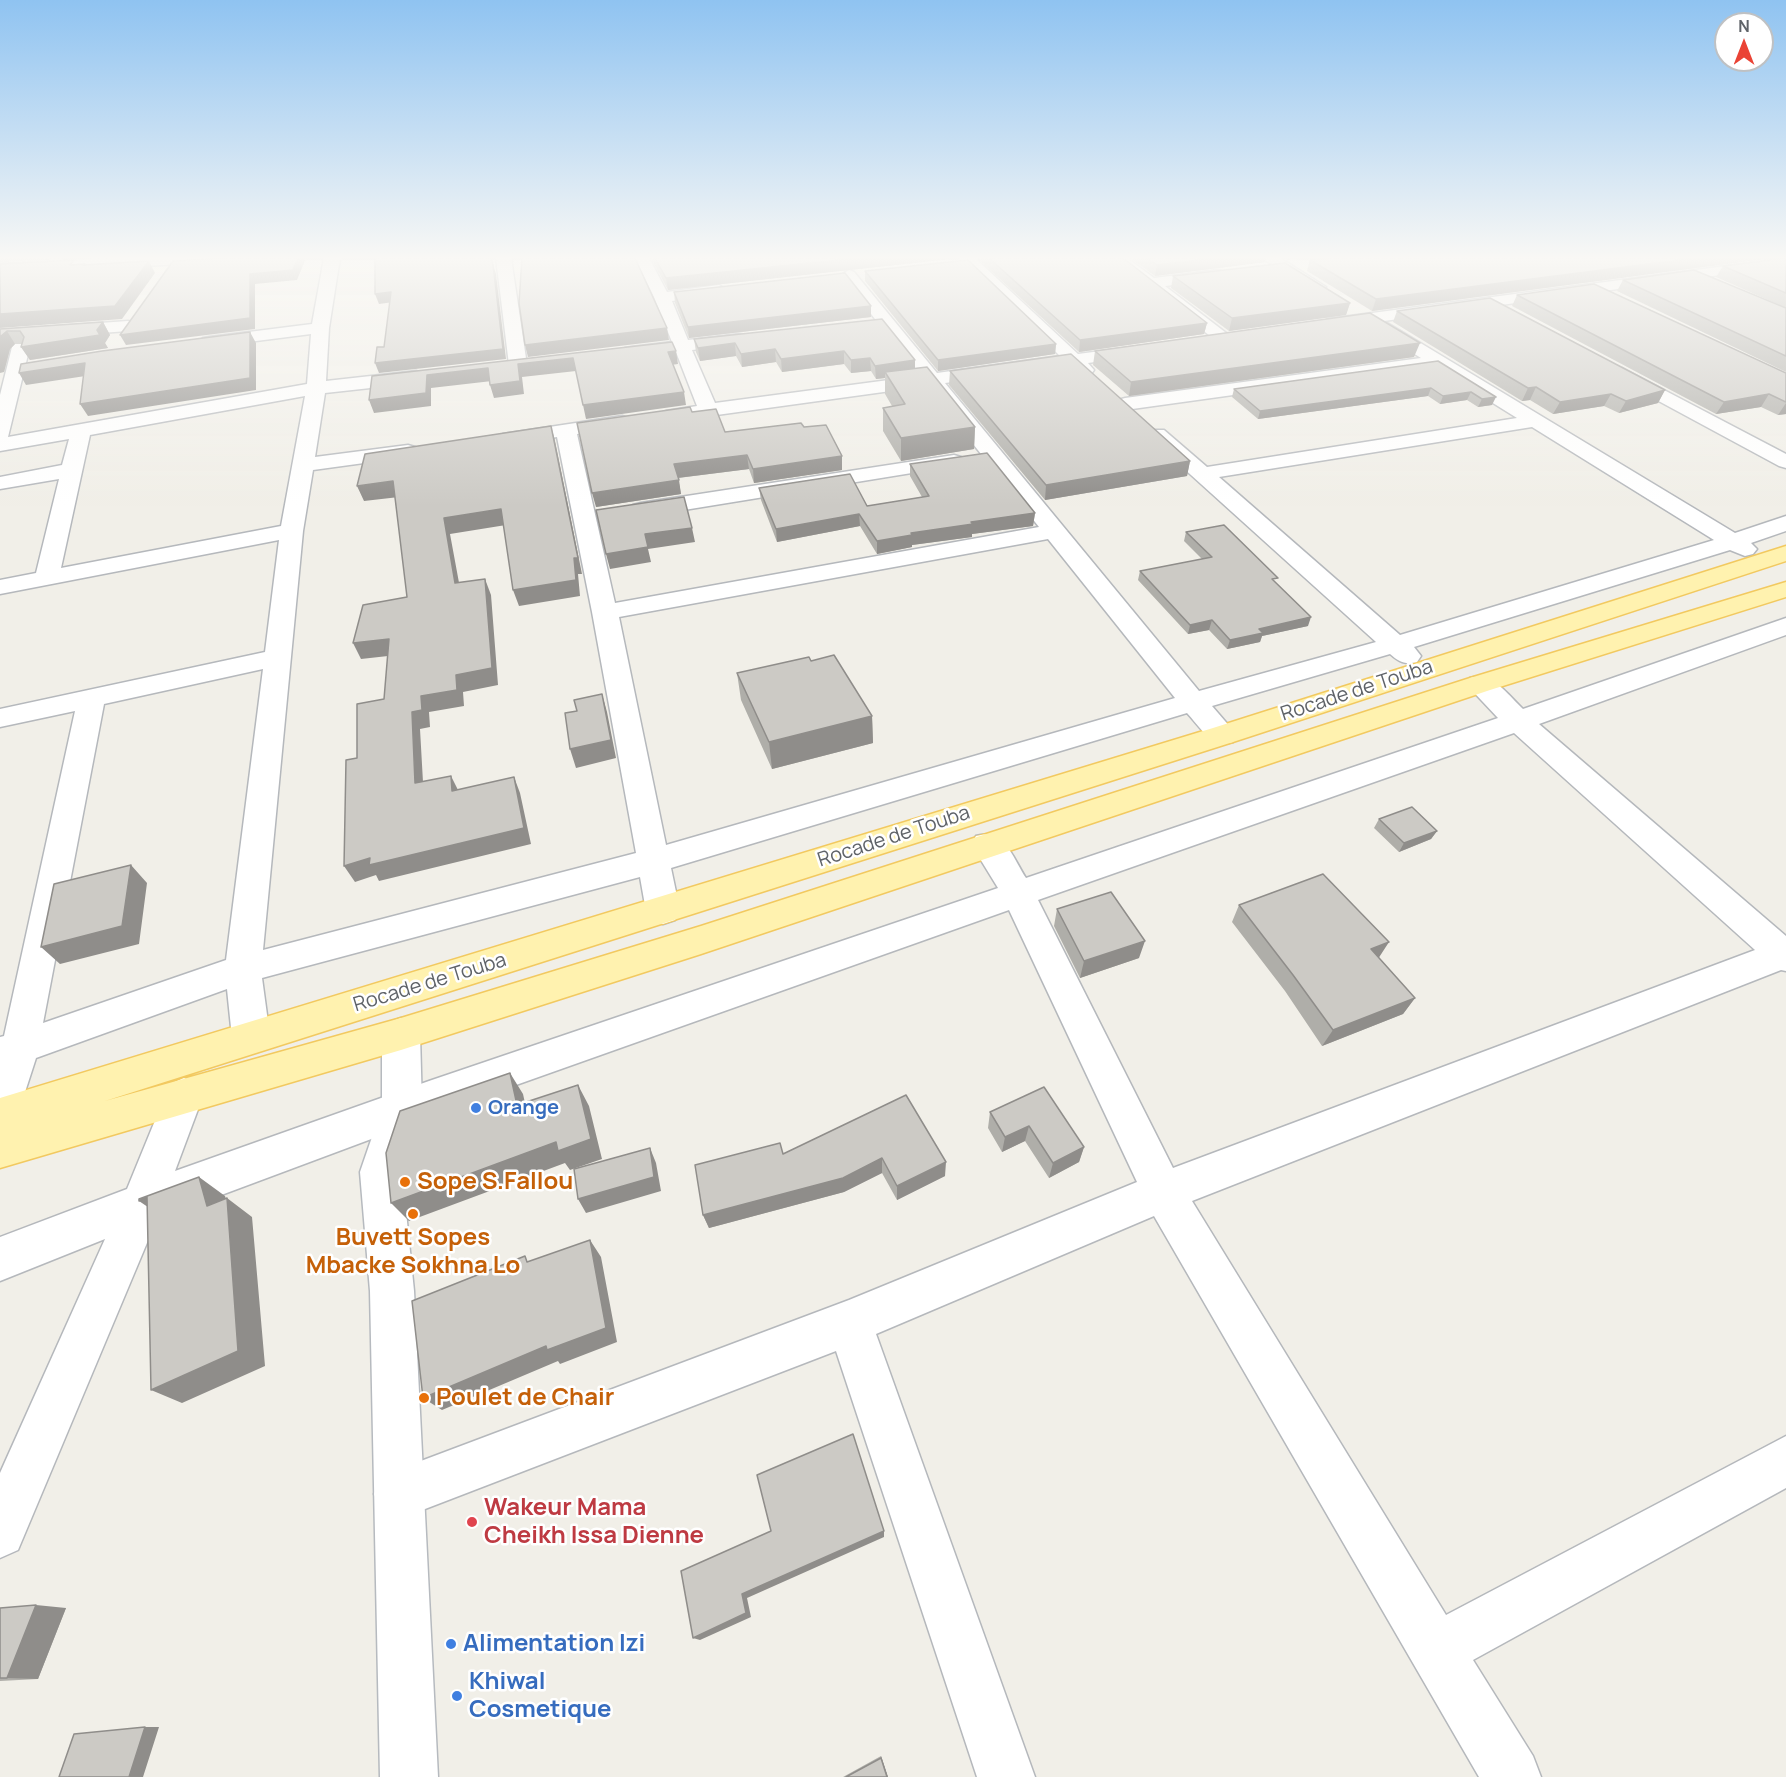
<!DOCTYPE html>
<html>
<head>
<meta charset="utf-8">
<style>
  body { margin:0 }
  #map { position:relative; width:1786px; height:1777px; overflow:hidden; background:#f1efe8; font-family:Manrope,sans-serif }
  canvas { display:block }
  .north { position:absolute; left:1714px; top:12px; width:60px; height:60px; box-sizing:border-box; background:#fff; border:2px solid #bfc1c3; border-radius:50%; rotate:0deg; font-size:16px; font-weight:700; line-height:24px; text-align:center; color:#5f6368 }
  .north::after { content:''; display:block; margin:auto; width:21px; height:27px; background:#ea4335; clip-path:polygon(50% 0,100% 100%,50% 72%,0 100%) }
</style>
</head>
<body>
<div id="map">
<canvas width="1786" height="1777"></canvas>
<div class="north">N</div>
</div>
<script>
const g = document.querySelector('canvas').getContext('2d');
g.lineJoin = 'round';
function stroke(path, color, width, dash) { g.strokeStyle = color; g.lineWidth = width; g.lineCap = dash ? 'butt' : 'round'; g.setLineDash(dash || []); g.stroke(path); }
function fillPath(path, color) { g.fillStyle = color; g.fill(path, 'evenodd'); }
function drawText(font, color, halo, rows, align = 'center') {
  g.font = font + ' Manrope,sans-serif'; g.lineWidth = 5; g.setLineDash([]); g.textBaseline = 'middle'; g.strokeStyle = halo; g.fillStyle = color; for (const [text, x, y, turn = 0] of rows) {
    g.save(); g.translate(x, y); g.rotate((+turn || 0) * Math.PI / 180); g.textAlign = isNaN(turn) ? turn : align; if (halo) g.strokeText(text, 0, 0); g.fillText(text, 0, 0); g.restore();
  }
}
const street = new Path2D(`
  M 324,258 L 340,258 L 329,328 L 326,381 L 416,371 L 423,373 L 425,377 L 423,381 L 416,383 L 325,393 L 315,457 L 408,445 L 415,447 L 418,451 L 415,455 L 408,457 L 313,470 L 303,531 L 263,950 L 636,853 L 592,612 L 557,437 L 510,444 L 503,442 L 500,438 L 503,434 L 622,416 L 629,418 L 632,422 L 629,426 L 622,428 L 577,434 L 615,603 L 1039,527 L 927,386 L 673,421 L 666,419 L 663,415 L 666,411 L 697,406 L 676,352 L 631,357 L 625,356 L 622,352 L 625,348 L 631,347 L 672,342 L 654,297 L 635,258 L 649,258 L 667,292 L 719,285 L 727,290 L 719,295 L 672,301 L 688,340 L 740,334 L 746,335 L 749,339 L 746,343 L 740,344 L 692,350 L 715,403 L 919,376 L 841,275 L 849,270 L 854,272 L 937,373 L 1060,356 L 960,258 L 975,258 L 1078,354 L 1139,346 L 1145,347 L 1148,351 L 1145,355 L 1088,363 L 1094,370 L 1091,374 C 1081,376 1077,373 1070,366 L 945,383 L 1199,691 L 1376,642 L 1150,438 L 1147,434 L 1150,430 L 1164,430 L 1207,467 L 1517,418 L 1435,367 L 1125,410 L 1118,408 L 1115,404 L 1118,400 L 1125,398 L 1421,358 L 1374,329 L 1372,325 L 1373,323 L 1333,328 L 1327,327 L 1325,323 L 1327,319 L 1786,258 L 1786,266 L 1384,321 L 1735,533 L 1786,516 L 1786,531 L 1751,543 L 1757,549 L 1753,554 L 1745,556 L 1730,550 L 1414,647 L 1421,656 L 1417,662 C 1405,665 1399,662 1390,654 L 1212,706 L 1237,735 L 1233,742 C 1211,748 1201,728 1187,713 L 671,868 L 680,911 L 675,920 L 663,924 L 651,920 L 646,911 L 640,877 L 262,978 L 270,1037 L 264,1048 L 251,1053 L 238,1048 L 232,1037 L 227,989 L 36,1058 L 14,1126 L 0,1131 L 0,1037 L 4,1036 L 75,711 L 0,727 L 0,709 L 265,652 L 279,540 L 0,594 L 0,580 L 36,573 L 59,479 L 0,489 L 0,477 L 62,465 L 69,439 L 0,451 L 0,395 L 14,339 L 0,340 L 0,330 L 128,321 L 134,322 L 136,326 L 134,330 L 128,331 L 32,338 L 8,437 L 307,384 L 311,334 L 209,347 L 203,346 L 200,342 L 203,338 L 209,337 L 312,324 ZM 305,396 L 281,526 L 61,568 L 90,435 ZM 1532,427 L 1714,540 L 1400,635 L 1219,477 ZM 1048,539 L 1175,698 L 666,845 L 619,617 ZM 263,669 L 226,960 L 43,1023 L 104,704 Z
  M 496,258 L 511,258 L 527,365 L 524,369 L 512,369 L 509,365 Z
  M 1111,258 L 1127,258 L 1154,278 L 1218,270 L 1223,272 L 1226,275 L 1218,280 L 1165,286 L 1234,339 L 1231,343 L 1219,343 Z
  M 1262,258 L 1280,258 L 1326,287 L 1318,292 L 1312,290 Z
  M 1622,368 L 1786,454 L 1786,468 L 1779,466 L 1616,378 L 1613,374 L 1616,370 Z
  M 954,455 L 961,457 L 964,461 L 961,465 L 641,517 L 633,515 L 630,510 L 633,505 L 641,503 Z
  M 1786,618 L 1786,635 L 1539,724 L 1786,936 L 1786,971 L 1781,970 L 1192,1201 L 1446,1615 L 1786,1436 L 1786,1488 L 1473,1660 L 1533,1756 L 1541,1777 L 1479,1777 L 1154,1216 L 876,1334 L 1035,1777 L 977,1777 L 836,1351 L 399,1519 L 381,1512 L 374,1494 L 381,1476 L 849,1300 L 1137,1182 L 1009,910 L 516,1085 L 157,1219 L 18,1550 L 0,1558 L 0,1473 L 105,1239 L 0,1281 L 0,1237 L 127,1189 L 170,1084 L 184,1078 L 198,1084 L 203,1096 L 175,1171 L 429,1081 L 998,888 L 971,844 L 976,836 C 1004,827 1013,858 1026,878 L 1498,718 L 1466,684 L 1470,678 C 1493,672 1508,695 1523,709 ZM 1514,733 L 1755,950 L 1173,1168 L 1038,900 Z`);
const secondary = new Path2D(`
  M 123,258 L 207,258 L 199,263 L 0,274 L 0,264 Z
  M 401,1018 L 414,1023 L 420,1034 L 422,1108 L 402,1172 L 414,1291 L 438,1777 L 380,1777 L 370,1291 L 360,1172 L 382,1108 L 382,1034 L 388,1023 Z`);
const primary = new Path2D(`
  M 1786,546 L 1786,561 L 1233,742 L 105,1101 L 401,1018 L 701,926 L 1470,678 L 1786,582 L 1786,597 L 1490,690 L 701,954 L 401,1050 L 0,1168 L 0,1098 L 1213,728 Z`);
const wall = new Path2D(`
  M 0,258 L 84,258 L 0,262 Z
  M 651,258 L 958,258 L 668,290 Z
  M 977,258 L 1123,258 L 1207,323 L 1204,334 L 1079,352 Z
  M 1130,258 L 1266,258 L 1265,262 L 1155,276 Z
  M 1334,258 L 1771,258 L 1372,311 L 1307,271 L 1310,260 Z
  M 1786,258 L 1786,308 L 1716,277 L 1723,266 Z
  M 865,271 L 1056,344 L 1055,354 L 938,371 L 865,281 Z
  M 1173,276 L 1350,303 L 1346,315 L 1229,331 L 1171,288 Z
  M 1623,280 L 1786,308 L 1786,372 L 1617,291 Z
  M 674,292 L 871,306 L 871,317 L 689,338 L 675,303 Z
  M 1517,295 L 1786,373 L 1786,414 L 1778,415 L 1761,407 L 1716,414 L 1512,306 Z
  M 1397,311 L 1665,390 L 1658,403 L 1619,413 L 1604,406 L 1553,414 L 1530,400 L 1522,401 L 1393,322 Z
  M 882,319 L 915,360 L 915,368 L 975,427 L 974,449 L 901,461 L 883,431 L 883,408 L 892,406 L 885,394 L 885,378 L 876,379 L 871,371 L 851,373 L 844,364 L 782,372 L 776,362 L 742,367 L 736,356 L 700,361 L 696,352 L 694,339 Z
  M 103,322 L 110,335 L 105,343 L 108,348 L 30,360 L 21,347 L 22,344 L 15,344 L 10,349 L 4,372 L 0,329 Z
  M 1095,351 L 1414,357 L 1129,396 L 1093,365 Z
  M 1438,361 L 1492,405 L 1478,407 L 1467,400 L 1440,404 L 1428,396 L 1258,419 L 1232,397 L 1234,389 Z
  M 950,371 L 1190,461 L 1187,476 L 1045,500 L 949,385 Z
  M 692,412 L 725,432 L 804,427 L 842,456 L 842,470 L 754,483 L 749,469 L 678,478 L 681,494 L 596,507 Z
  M 910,464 L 1035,513 L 1033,526 L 972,534 L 972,537 L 912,545 L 912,547 L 877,554 L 860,526 L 777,542 L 761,500 L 759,488 L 867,506 L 922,497 L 910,476 Z
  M 1186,532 L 1276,583 L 1308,626 L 1262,636 L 1260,642 L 1227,649 L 1209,630 L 1188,634 L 1138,580 L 1140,571 L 1202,559 L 1184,541 Z
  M 811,661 L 872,716 L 873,743 L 772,769 L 741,700 L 737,673 Z
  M 1379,819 L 1437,831 L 1431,839 L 1399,852 L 1374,828 Z
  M 1239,905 L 1415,998 L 1403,1014 L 1322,1046 L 1285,991 L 1232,922 Z
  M 1057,909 L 1139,958 L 1080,978 L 1054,926 Z
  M 906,1095 L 945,1176 L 897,1200 L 882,1173 L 844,1192 L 709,1228 L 703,1215 L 783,1154 Z
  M 990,1112 L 1084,1147 L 1079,1162 L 1049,1178 L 1025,1141 L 1002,1152 L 988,1128 Z
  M 0,1608 L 66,1608 L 38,1679 L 0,1681 Z
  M 881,1756 L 888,1777 L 843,1777 Z`);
const shadedWall = new Path2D(`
  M 298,258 L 306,258 L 297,280 L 255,284 L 255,329 L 126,345 L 120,335 L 250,274 Z
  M 491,258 L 496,274 L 506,359 L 379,373 L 375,363 Z
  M 858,258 L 958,258 L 668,290 L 666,278 Z
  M 1215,258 L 1266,258 L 1265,262 L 1155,276 L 1157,265 Z
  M 1288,258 L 1307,258 L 1287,260 Z
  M 1695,258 L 1771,258 L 1372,311 L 1376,299 Z
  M 149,261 L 155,273 L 122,319 L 0,328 L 0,314 Z
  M 391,292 L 394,302 L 379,304 L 375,294 Z
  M 1350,303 L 1346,315 L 1229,331 L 1232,318 Z
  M 871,306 L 871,317 L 689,338 L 688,327 Z
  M 103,322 L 110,335 L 105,343 L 108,348 L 30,360 L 21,347 L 97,330 Z
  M 1207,323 L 1204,334 L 1079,352 L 1080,340 Z
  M 667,328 L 669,340 L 528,357 L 525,345 Z
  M 7,331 L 15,344 L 10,349 L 4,372 L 0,373 L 0,341 L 1,336 Z
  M 250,332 L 256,343 L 256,390 L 88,416 L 80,404 Z
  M 735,343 L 736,356 L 700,361 L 698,348 Z
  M 1420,343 L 1414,357 L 1129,396 L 1131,382 Z
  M 1056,344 L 1055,354 L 938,371 L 938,360 Z
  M 775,349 L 776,362 L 742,367 L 741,354 Z
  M 676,351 L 678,364 L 671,365 L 668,352 Z
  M 844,351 L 844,364 L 782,372 L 781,359 Z
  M 573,358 L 576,371 L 522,377 L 524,394 L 494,398 L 490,385 L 518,364 Z
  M 870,358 L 871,371 L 851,373 L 851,360 Z
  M 915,360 L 915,373 L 885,372 L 885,378 L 876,379 L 875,366 Z
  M 85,363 L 92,375 L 26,385 L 19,373 Z
  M 488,368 L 492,381 L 431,388 L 431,406 L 374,413 L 369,400 L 427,375 Z
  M 1536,387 L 1530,400 L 1522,401 L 1528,388 Z
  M 1431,388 L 1428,396 L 1258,419 L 1260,411 Z
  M 1665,390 L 1658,403 L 1619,413 L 1626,401 Z
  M 684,392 L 686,405 L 586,419 L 583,405 Z
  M 1471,392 L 1467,400 L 1440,404 L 1443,396 Z
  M 1611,394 L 1604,406 L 1553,414 L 1560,402 Z
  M 1769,394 L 1761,407 L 1716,414 L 1724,402 Z
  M 1496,397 L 1492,405 L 1478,407 L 1482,399 Z
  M 1786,403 L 1786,414 L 1778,415 Z
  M 551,426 L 555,441 L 582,574 L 578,574 L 580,596 L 519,606 L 513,590 Z
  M 975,427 L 974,449 L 901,461 L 901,438 Z
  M 747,455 L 749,469 L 677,478 L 674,464 Z
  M 842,456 L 842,470 L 754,483 L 753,469 Z
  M 1190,461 L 1187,476 L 1045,500 L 1046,485 Z
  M 679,480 L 681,494 L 596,507 L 592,493 Z
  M 393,481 L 399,497 L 364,501 L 357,486 Z
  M 501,509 L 506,525 L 450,534 L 462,599 L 455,583 L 444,518 Z
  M 1035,513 L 1033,526 L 972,534 L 972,537 L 912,545 L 912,547 L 877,554 L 877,541 L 911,533 L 971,522 Z
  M 859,514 L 860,526 L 777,542 L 776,529 Z
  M 692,528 L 695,542 L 648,549 L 651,562 L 610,569 L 606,554 L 645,534 Z
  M 485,579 L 491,595 L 498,685 L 463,692 L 464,706 L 429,712 L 430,727 L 420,729 L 424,800 L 415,783 L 412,712 Z
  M 1311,617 L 1308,626 L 1262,636 L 1260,642 L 1227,649 L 1230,640 L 1259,629 Z
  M 1212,620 L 1209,630 L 1188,634 L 1190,625 Z
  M 389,639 L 397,655 L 361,659 L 353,643 Z
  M 602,694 L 607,712 L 616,758 L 576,768 L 570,749 Z
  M 872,716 L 873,743 L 772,769 L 769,742 Z
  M 451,776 L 459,792 L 452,791 Z
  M 514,777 L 520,793 L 531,844 L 379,881 L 376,875 L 355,882 L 344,866 Z
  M 1437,831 L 1431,839 L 1399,852 L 1404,843 Z
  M 131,865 L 147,883 L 139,944 L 60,964 L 41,947 Z
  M 1145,941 L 1139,958 L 1080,978 L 1084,961 Z
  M 1389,942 L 1378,959 L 1371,949 Z
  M 1415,998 L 1403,1014 L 1322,1046 L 1333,1030 Z
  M 510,1073 L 523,1094 L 530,1126 L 517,1105 Z
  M 578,1085 L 589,1106 L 602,1159 L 570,1170 L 565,1163 L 409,1221 L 391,1203 Z
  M 1029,1126 L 1025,1141 L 1002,1152 L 1005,1137 Z
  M 1084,1147 L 1079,1162 L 1049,1178 L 1053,1163 Z
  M 650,1148 L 656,1163 L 661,1191 L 586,1213 L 578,1199 Z
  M 882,1158 L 882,1173 L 844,1192 L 709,1228 L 703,1215 Z
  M 946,1162 L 945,1176 L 897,1200 L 897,1186 Z
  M 199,1177 L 225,1196 L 228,1206 L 227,1198 L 252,1217 L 265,1366 L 182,1403 L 151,1390 L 207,1206 Z
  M 147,1197 L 167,1220 L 139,1201 Z
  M 590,1240 L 601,1257 L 617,1342 L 560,1364 L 558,1361 L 442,1410 L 423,1398 Z
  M 884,1531 L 884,1537 L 747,1598 L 751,1617 L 700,1640 L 693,1638 L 742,1594 Z
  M 36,1605 L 66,1608 L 38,1679 L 7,1678 Z
  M 145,1727 L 159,1727 L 143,1777 L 129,1777 Z
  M 881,1756 L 888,1777 L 887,1777 L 881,1758 Z`);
const building = new Path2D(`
  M 223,258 L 298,258 L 293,270 L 250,274 L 250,318 L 120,335 L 173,261 Z
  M 375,258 L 491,258 L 493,265 L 503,349 L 375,363 L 377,347 L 384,347 L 391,292 L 375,294 Z
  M 522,258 L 635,258 L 667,328 L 525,345 L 519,303 Z
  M 655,258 L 858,258 L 666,278 Z
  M 989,258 L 1123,258 L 1207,323 L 1080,340 Z
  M 1147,258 L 1215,258 L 1157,265 Z
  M 1334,258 L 1695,258 L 1376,299 L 1310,260 Z
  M 1786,258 L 1786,293 L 1723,266 Z
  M 74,260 L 70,265 L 85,264 L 83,265 L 149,261 L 115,306 L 0,314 L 0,264 Z
  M 968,260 L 1056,344 L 938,360 L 865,271 Z
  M 1285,263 L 1350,303 L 1232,318 L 1173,276 Z
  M 1694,270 L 1786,308 L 1786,356 L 1623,280 Z
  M 845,273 L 871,306 L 688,327 L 674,292 Z
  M 1594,284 L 1786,373 L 1786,402 L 1769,394 L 1724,402 L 1517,295 Z
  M 1490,298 L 1665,390 L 1626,401 L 1611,394 L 1560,402 L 1536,387 L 1528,388 L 1397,311 Z
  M 1370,313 L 1420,343 L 1131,382 L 1095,351 Z
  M 882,319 L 915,360 L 875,366 L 870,358 L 851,360 L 844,351 L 781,359 L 775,349 L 741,354 L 735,343 L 698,348 L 694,339 Z
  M 103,322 L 97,330 L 100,335 L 21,347 L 24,337 L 20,331 L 7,331 L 1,336 L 0,341 L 0,329 Z
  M 250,332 L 250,378 L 80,404 L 85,363 L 19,373 L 21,364 L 102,351 Z
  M 672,342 L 676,351 L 668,352 L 684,392 L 583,405 L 573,358 L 518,364 L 520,381 L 490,385 L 488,368 L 427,375 L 426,393 L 369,400 L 372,376 Z
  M 1071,354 L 1190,461 L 1046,485 L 950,371 Z
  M 1438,361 L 1496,397 L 1482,399 L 1471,392 L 1443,396 L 1431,388 L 1260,411 L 1234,389 Z
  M 927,367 L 975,427 L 901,438 L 883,408 L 905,404 L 885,372 Z
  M 690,407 L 692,412 L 716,409 L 725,432 L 801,423 L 804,427 L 826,425 L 842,456 L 753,469 L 747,455 L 674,464 L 679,480 L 592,493 L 577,423 Z
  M 551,426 L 578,558 L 574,558 L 576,580 L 513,590 L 501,509 L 444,518 L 455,583 L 485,579 L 492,668 L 456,675 L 457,690 L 421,696 L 422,710 L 412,712 L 415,783 L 451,776 L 452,791 L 514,777 L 524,828 L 386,861 L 369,865 L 370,858 L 344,866 L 346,760 L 357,758 L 357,704 L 384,699 L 389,639 L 353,643 L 363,605 L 407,597 L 393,481 L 357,486 L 365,454 Z
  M 987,453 L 1035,513 L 971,522 L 973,524 L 911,533 L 912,535 L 877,541 L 859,514 L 776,529 L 759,488 L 850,474 L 867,506 L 929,496 L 910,464 Z
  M 684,497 L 692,528 L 645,534 L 648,547 L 606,554 L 596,510 Z
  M 1224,525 L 1278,578 L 1272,579 L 1311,617 L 1259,629 L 1263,633 L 1230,640 L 1212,620 L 1190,625 L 1140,571 L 1212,557 L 1186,532 Z
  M 834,655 L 872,716 L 769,742 L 737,673 L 809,657 L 811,661 Z
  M 602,694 L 611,740 L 570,749 L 565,713 L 577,711 L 574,700 Z
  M 1412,807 L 1437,831 L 1404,843 L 1379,819 Z
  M 131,865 L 122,926 L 41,947 L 54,884 Z
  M 1323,874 L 1389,942 L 1371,949 L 1415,998 L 1333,1030 L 1293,975 L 1239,905 Z
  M 1111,892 L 1145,941 L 1084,961 L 1057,909 Z
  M 510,1073 L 517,1105 L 578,1085 L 591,1139 L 558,1151 L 556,1142 L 391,1203 L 386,1153 L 400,1111 Z
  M 1044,1087 L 1084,1147 L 1053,1163 L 1029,1126 L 1005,1137 L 990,1112 Z
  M 906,1095 L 946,1162 L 897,1186 L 882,1158 L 843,1178 L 703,1215 L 695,1165 L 780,1143 L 783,1154 Z
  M 650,1148 L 654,1177 L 578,1199 L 574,1169 Z
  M 199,1177 L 207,1206 L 227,1198 L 238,1351 L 151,1390 L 147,1197 L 139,1201 L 139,1199 Z
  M 590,1240 L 606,1328 L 547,1350 L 546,1346 L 423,1398 L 412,1301 L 525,1256 L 527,1262 Z
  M 853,1434 L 884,1531 L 742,1594 L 746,1613 L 693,1638 L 681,1571 L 771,1531 L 757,1475 Z
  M 36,1605 L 7,1678 L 0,1678 L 0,1608 Z
  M 145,1727 L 129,1777 L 59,1777 L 74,1734 Z
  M 881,1758 L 887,1777 L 846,1777 Z`);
const markers = [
  [476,1108,6,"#3f7fe0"],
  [405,1182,6,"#e8710a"],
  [413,1214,6,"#e8710a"],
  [424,1398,6,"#e8710a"],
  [472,1522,6,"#e0444e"],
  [451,1644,6,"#3f7fe0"],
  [457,1696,6,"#3f7fe0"]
];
const streetNames = [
  ["Rocade de Touba",1357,691,-18],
  ["Rocade de Touba",894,837,-18],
  ["Rocade de Touba",430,983,-17]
];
const shopNames = [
  ["Orange",488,1108]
];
const nearFoodnames = [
  ["Sope S.Fallou",417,1182],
  ["Buvett Sopes",413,1238,"center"],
  ["Mbacke Sokhna Lo",413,1266,"center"],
  ["Poulet de Chair",436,1398]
];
const nearHealthnames = [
  ["Wakeur Mama",484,1508],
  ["Cheikh Issa Dienne",484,1536]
];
const nearShopnames = [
  ["Alimentation Izi",463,1644],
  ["Khiwal",469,1682],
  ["Cosmetique",469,1710]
];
stroke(street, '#b5b8bc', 3);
stroke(secondary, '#b6babf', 3);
stroke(primary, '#f2c960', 3);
fillPath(street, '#fff');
fillPath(secondary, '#fff');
fillPath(primary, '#fff2af');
fillPath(wall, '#afaea9');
fillPath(shadedWall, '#8f8d8a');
fillPath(building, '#cccac5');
stroke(building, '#8f8d8a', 1.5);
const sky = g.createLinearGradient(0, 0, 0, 506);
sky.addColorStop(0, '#8fc3f1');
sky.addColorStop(0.51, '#f9f8f5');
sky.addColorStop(1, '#f9f8f500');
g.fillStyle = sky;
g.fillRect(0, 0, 1786, 506);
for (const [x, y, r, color] of markers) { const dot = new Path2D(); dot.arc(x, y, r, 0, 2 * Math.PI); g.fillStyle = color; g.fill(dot); stroke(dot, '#fff', 2); }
drawText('20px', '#5f6368', '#fff', streetNames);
drawText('bold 20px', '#366cbe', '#fff', shopNames, 'left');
drawText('bold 24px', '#c56008', '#fff', nearFoodnames, 'left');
drawText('bold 24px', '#be3a42', '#fff', nearHealthnames, 'left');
drawText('bold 24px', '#366cbe', '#fff', nearShopnames, 'left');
</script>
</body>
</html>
